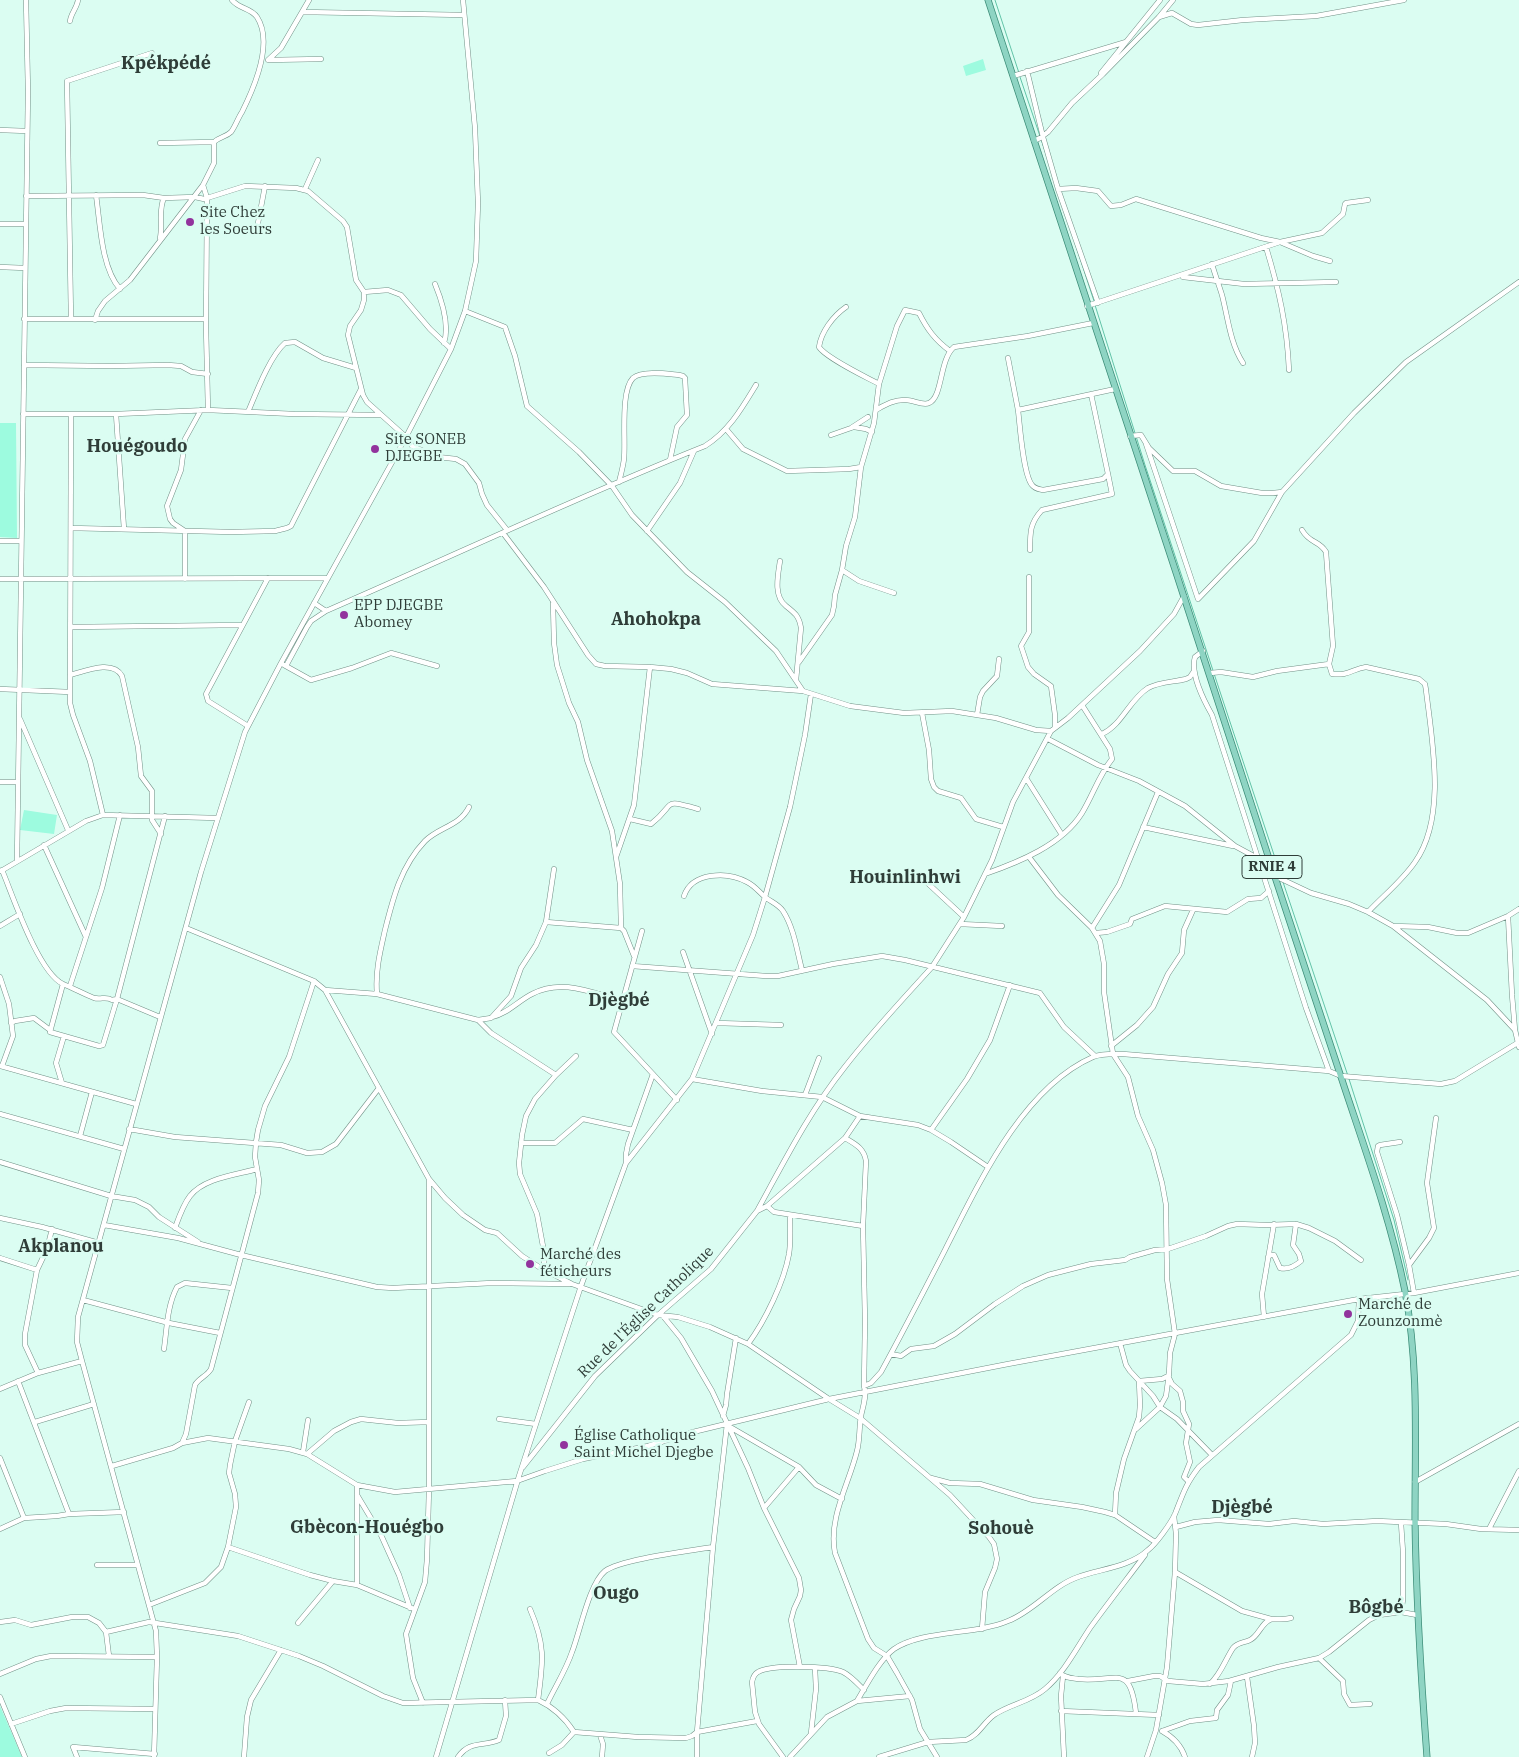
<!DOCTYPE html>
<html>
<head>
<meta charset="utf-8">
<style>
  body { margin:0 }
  canvas { display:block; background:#dbfdf2 }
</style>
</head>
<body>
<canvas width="1519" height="1757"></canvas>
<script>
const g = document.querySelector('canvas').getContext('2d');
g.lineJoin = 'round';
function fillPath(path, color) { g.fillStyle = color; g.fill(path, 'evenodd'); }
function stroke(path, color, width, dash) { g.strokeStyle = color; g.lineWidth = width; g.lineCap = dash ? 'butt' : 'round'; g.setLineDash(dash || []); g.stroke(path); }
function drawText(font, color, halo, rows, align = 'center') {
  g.font = font + ' "IBM Plex Serif",serif'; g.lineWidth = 5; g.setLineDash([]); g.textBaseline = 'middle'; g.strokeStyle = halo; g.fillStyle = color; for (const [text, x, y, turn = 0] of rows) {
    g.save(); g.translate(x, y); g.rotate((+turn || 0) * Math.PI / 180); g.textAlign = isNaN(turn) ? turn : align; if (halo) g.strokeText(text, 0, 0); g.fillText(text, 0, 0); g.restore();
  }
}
const green = new Path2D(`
  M 983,59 L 986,70 L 966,76 L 963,66 Z
  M 0,423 L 16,423 L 17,538 L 0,537 Z
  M 24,810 L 57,815 L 54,834 L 20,830 Z
  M 0,1706 L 22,1757 L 0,1757 Z`);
const stream = new Path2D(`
  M 995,0 L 1019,73
  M 1020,77 L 1046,154
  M 1075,243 L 1094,301
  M 1095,305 L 1145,465 L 1281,876
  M 1283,882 L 1348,1076
  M 1349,1079 L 1394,1220 L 1408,1280`);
const minor = new Path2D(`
  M 303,12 L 464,15
  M 1159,17 L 1172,13 L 1191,24 L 1198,25 L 1243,20 L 1316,16 L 1404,0
  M 70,21 C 71,13 77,8 78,0
  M 268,60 L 281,48 L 309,0
  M 269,60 L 321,59
  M 1027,71 L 1043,137 L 1058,189 L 1098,303
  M 1101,73 L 1160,0
  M 1013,76 L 1126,42
  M 0,130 L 27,131
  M 1034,141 L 1040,138 L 1048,132 L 1072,103 L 1103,74 L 1159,17 L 1173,0
  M 160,143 L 214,142
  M 203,185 L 207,198 L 206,327 L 208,410
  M 305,189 L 318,160
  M 1058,189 L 1076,188 L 1098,191 L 1111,206 L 1121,205 L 1136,199 L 1261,238 L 1280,242 L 1322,233 L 1343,214 L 1345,204 L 1346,203 L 1368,200
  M 96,195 C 100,222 101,268 120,289
  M 26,196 L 143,195 L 164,198 L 195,197 L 204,199 L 245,186 L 296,188 L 308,191 L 343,221 L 347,227 L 356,280 L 364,292 L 364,300 L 361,310 L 350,326 L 348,335 L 363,395 L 367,402 L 406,437 L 412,446 L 438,457 L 456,459 L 465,464 L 479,483 L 482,494 L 487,505 L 507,530
  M 258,223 L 265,186
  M 0,224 L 26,224
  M 160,238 C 163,225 158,210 164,198
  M 1266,247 C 1279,290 1287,325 1289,370
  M 1212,264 C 1215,275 1219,285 1222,295 C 1228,318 1230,343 1243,363
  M 0,267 L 25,268
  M 1183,277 L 1244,284 L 1336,282
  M 435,284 C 442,301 450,324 444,343
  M 364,292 L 388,290 L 401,295 L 430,329 L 451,349
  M 1087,306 L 1280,242 L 1313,256 L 1330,261
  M 846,307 C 833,316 821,332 819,347 C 826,358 866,377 879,384
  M 465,311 L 505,327 L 515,356 L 527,406 L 579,452 L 612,486 L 632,515 L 687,572 L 725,602 L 776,651 L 803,691
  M 24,319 L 206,319
  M 71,319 L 67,81 L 152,53
  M 95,320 L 98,311 L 105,301 L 130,280 L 203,185 L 214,163 L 214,142 C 219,137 226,137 231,132 C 235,127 238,118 242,112 C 254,88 274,43 257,17 C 251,8 239,9 232,0
  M 1008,358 L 1018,410 L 1115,389
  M 24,365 L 111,366 L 168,365 L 181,366 L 192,372 L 208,374
  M 876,410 C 885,405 895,399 906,400 C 913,400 923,406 929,403 C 943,397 939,360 954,347 L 1028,336 L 1093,323
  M 1018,410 C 1020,426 1023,474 1032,485 C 1035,489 1039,489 1043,490 L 1103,479 L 1108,474 L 1091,394
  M 248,412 C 256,393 270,356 285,343 L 295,342 L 323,358 L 356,368
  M 23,414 L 116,414 L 208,410 L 294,414 L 381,415
  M 71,414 L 70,703 L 73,715 L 90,761 L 103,815
  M 116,414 L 124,529
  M 854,427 L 866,429 L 872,432
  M 726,429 L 743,449 L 787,471 L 849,469 L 861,467
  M 831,435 L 851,428 L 868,417
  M 1130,436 L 1141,435 L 1149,448 L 1173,471 L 1195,471 L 1221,486 L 1262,493 L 1273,493 L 1282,492
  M 1146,444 L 1198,599 L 1254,541 L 1282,492 L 1354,413 L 1406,362 L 1519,282
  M 619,482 C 621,474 623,467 624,459 C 626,440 620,391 633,378 C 642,370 668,374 679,375 L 683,376 L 685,378 L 687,415 L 677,427 L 670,460
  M 71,528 L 231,532 L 275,531 L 287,528 L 291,526 L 295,518 L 361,389
  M 1302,530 C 1310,544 1319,540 1326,552 L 1333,646 L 1329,664 L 1332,674 C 1349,676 1352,669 1366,667 L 1419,679 L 1425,684 L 1426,690 C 1432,741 1447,817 1415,862 C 1402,881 1384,895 1368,912
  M 647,531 L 680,483 L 694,451
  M 503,533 L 544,587 L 588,655 L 596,664 L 605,666 L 650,667 L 671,669 L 687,673 L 712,684 L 803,691 L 850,706 L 904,713 L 952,711 L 996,718 L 1036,730 L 1051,731 L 1068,718 L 1140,651 L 1174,614 L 1184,596
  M 0,541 L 21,541
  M 1030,550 C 1030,532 1030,523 1042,510 L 1112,494 L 1108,474
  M 780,561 C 778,575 773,596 786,606 C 795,613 799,616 801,628 L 796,680
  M 1029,577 L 1029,632 L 1021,646 L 1028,667 L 1034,674 L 1051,686 L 1055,715 L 1055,727
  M 0,579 L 328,578
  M 185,579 L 185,531 L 173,523 L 170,519 L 167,506 L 181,470 L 185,439 L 201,410
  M 894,593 L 859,581 L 842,570 L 846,546 L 855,517 L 861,467 L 874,423 L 879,384 L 897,326 L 905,310 L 919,313 C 927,329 935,340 950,351
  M 314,603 L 326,611
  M 553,603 L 554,643 L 557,665 L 569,703 L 578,722 L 587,760 L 612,831 L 620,884 L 621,928
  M 71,627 L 242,625
  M 1203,651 L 1195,657 C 1190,673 1204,701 1212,715 L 1306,1008 L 1329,1071
  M 799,662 L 832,615 L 834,606 L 835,595 L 842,570
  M 284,665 L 311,680 L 352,668 L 391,653 L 437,666
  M 286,666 L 307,627 L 311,621 L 326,611 C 453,556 577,497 705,446 C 729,431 742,408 756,385
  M 1210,673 L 1221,672 L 1253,677 L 1277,671 L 1329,664
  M 70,675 C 85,671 113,659 122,676 L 138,747 L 141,776 L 152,791 L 152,820 L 161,834
  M 0,689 L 70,692
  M 922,713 L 929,750 L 931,779 L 934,787 L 938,791 L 961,798 L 976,819 L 1003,827
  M 977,715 L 980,697 L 983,691 L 997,676 L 999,659
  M 20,719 L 68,830
  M 248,726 L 208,701 L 206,694 L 268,578
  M 1102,734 C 1122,725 1129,700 1148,688 C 1159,682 1174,682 1186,679 L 1190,677 L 1194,671
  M 1048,739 L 1098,765 L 1139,781 L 1185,806 L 1235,846 L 1272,866
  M 1026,778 L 1062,835
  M 0,782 L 18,782
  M 630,819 L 651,824 C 677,804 660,798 698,809
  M 1143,827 L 1233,846
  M 44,845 L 86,937
  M 616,857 L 634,805 L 650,667
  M 1029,857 L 1058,895 L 1092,928 L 1100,941 L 1104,964 L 1104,992 L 1113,1054 L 1128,1077 L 1138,1116 L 1153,1150 L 1162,1183 L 1166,1205 L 1167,1279 L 1175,1334 L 1170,1353 L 1169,1374 L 1166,1396 L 1160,1407 L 1136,1429
  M 17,861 L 28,91 L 26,0
  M 2,870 C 13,896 38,972 63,984 C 73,988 84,994 94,998 C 101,1000 106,996 112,1000 L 117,999 L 160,1017
  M 1,871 L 86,821 L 103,815 L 217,818
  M 905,874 L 916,874 L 921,877 L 964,917
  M 985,874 C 1019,862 1062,845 1082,813 C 1093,795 1099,775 1112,759 L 1110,749 L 1082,705
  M 1275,876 L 1311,893 L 1349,904 L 1368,912 L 1393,926 L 1487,1000 L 1515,1030
  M 684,896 C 692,872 727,871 747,882 C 755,886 759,892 765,897 C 771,902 778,904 783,911 C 794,928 797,951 802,970
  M 1508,916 L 1512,995 L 1515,1030 L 1519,1047
  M 546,922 L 621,928 L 624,931 L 634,956
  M 960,924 L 1002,926
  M 0,926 L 20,914
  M 1393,926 L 1428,927 L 1457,933 L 1468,933 L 1508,916 L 1519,909
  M 186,928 L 314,981 L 325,990 L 429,1179 L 445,1198 L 463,1215 L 485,1230 L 497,1233 L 522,1256 L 539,1267 L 572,1284 L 658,1315 L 678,1317 L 710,1327 L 748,1344 L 829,1399 L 860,1418 L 950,1495 L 989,1537 L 994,1544 L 997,1559 L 995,1568 L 985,1592 L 982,1629
  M 1092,928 L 1119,885 L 1158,792
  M 642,931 L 614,1032 L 677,1100
  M 1096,933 L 1107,932 L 1130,924 L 1132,919 L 1165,906 L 1227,912 L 1248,899 L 1261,898 L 1269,891
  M 683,952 L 712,1034
  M 632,966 L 766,976 L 778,976 L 833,964 L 882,956 L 905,960 L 1040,993 L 1064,1027 L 1095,1056
  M 0,977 L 9,1004 L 13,1036 L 2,1066
  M 63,984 L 50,1032 L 99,1046 L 103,1045 L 117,999 L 165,816
  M 70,986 L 102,888 L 120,815
  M 325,990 L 377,994 L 478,1020 L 491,1018 L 511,996 L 521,968 L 536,945 L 546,922 L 554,869
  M 377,994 C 375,972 380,952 385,930 C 393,898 401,866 425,841 C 439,827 460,826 469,807
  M 492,1017 C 507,1014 518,1001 532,994 C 562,978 592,993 623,1001
  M 478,1020 L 491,1033 L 556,1075
  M 11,1023 L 15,1021 L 34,1018 L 50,1030
  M 717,1023 L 781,1025
  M 1111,1046 L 1137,1025 L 1153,1007 L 1168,974 L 1182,953 L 1184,930 L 1193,910
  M 0,1066 L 136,1104
  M 692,1079 L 762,1091 L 822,1097 L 860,1116 L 918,1125 L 931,1130 L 951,1142 L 988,1167
  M 62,1083 L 56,1063 L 64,1036
  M 805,1095 L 819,1058
  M 0,1114 L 124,1149
  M 129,1129 L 175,1137 L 281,1145 L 307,1153 L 322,1152 L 336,1144 L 379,1088
  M 931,1130 L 967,1079 L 990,1040 L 1010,985
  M 80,1136 L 92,1092
  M 845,1138 C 855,1144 864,1148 866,1161 L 863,1226 L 865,1321 L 864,1386 C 867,1396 863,1406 861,1416 C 859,1427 860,1440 857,1451 C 849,1484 828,1518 835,1553 L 868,1639 L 874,1648 L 887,1656 L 897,1673 L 912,1700 L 920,1729 L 937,1757
  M 1400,1142 L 1380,1145 L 1378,1146 L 1377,1152 L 1397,1215 L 1409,1265 L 1414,1293
  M 521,1143 L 555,1143 L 583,1119 L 633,1130
  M 0,1162 L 111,1196 L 135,1200 L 149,1207 L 159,1217 L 198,1242
  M 626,1163 L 626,1154 L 628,1144 L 653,1074
  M 767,1206 L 774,1212 L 863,1226
  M 757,1211 C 784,1162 809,1112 844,1068 C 871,1033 902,1000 932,967 L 964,917 L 992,860 L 1013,802 L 1051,731
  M 0,1218 L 42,1227 L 99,1243
  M 104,1225 L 178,1238 L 241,1255 L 377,1287 L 393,1288 L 492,1283 L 570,1284
  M 175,1228 C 179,1217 183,1205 190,1196 C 204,1178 236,1175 257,1169
  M 1268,1257 L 1271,1255 L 1274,1255 L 1280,1268 C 1287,1270 1295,1266 1301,1261 L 1299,1254 L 1293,1245 L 1296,1224
  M 0,1258 L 37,1270
  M 1409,1265 L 1429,1238 L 1434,1228 L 1427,1183 L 1436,1118
  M 543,1269 L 545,1257 L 537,1214 L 520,1174 L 519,1163 L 522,1135 L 526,1116 L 535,1099 L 556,1075 L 576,1056
  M 83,1300 L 169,1323 L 220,1333
  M 663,1316 L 681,1338 L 712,1391 L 748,1468 L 764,1508 L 799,1578 L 801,1590 L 800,1596 L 794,1609 L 791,1620 L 800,1667
  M 1264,1317 L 1262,1294 L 1274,1224
  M 1120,1343 L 1126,1365 L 1130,1371 L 1153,1396 L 1160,1407 L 1177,1419 L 1212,1455
  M 748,1344 C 765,1321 784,1282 789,1254 C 791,1241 790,1228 790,1215
  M 164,1349 C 167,1328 167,1306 177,1287 L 185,1283 L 232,1288
  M 891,1354 L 901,1356 L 911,1349 L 934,1346 L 955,1334 L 995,1304 L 1023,1286 L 1048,1275 L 1091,1264 L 1125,1260 L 1130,1257 L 1155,1250 L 1168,1249 L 1206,1236 L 1228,1226 L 1237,1224 L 1267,1225 L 1296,1224 L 1309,1228 L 1335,1241 L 1361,1260
  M 38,1373 L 25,1345 L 25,1334 L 37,1270 L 47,1249 L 52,1229
  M 18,1381 L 69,1514
  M 864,1386 L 871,1383 L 881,1372 C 903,1332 924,1291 945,1250 C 978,1185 1022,1088 1093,1057 C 1102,1053 1114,1054 1123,1054 L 1329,1071 L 1341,1076 L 1441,1084 L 1455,1081 L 1519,1042
  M 0,1389 L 38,1373 L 82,1361
  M 723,1416 L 726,1405 L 727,1394 L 736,1338
  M 499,1419 L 536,1424
  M 35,1422 L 94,1404
  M 730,1427 L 799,1467 L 816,1485 L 842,1499
  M 182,1443 L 186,1434 L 195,1385 C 199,1378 207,1376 211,1369 L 258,1193 L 259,1180 L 255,1157 L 256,1142 L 258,1130 L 265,1106 L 289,1057 L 314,981
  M 303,1452 L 308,1420
  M 307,1454 L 334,1431 L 351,1422 L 361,1419 L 398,1423 L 429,1422
  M 0,1458 L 24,1518
  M 112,1466 L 173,1448 L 182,1443 L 208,1438 L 289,1449 L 307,1454 L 357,1485 L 395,1492 L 517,1481 L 545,1471 L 583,1459 L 648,1446 L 693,1432 L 829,1399 L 1008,1364 L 1359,1299 L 1414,1293 L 1519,1273
  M 523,1467 L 595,1376 L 658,1315 L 711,1269 L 757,1211 L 767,1206 L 845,1138 L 860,1116
  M 931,1478 L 950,1483 L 980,1484 L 1033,1500 L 1082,1507 L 1105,1512 L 1115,1515 L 1155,1542
  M 1415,1482 L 1519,1424
  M 357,1485 L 357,1585
  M 357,1495 L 381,1535 L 399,1575 L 410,1608
  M 764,1508 L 799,1467
  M 1115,1515 L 1116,1493 L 1124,1459 L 1139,1417 L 1140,1405 L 1139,1381 L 1162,1379 L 1168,1376 L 1172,1384 L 1180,1391 L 1183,1402 L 1183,1411 L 1189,1424 L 1186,1443 L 1190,1462 L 1184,1477 L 1188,1481
  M 1401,1523 L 1403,1552 L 1403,1600 L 1401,1612
  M 1176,1527 L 1195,1522 L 1218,1520 L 1269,1524 L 1294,1521 L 1323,1524 L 1377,1521 L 1446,1524 L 1481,1529 L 1519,1530
  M 0,1529 L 24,1518 L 57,1516 L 69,1514 L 124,1512
  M 1489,1529 L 1519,1471
  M 228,1547 L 310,1575 L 333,1581 L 357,1585 L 414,1609
  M 97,1565 L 137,1565
  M 1175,1572 L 1242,1611 L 1271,1619
  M 149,1605 L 205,1583 L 221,1567 L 228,1547 L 236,1507 L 235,1494 L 229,1473 L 230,1465 L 235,1441 L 249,1402
  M 530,1609 C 546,1646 543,1662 538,1700
  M 0,1622 L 15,1620 L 31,1625 L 72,1617 L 88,1617 L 99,1623 L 106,1632 L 109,1656
  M 298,1623 L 333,1581
  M 106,1632 L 149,1622 L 238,1636 L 299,1656 L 323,1666 L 383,1696 L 403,1703 L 538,1700 C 553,1707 565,1718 574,1732 L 562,1745 L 549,1753
  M 1319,1658 L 1343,1681 L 1344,1694 L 1350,1705 L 1370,1704
  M 1060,1673 C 1065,1678 1071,1678 1078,1679 C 1116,1683 1130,1661 1136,1713
  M 0,1674 L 36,1659 L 51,1656 L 157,1657
  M 1063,1676 L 1061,1696 L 1064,1757
  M 1247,1677 L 1254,1726 L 1255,1743 L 1252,1757
  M 1128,1681 L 1154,1676 L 1160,1676 L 1168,1681 L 1203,1684 L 1229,1681 L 1278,1667 L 1319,1658 L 1329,1652 L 1369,1620 L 1379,1615 L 1401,1612 L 1417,1615
  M 1210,1684 C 1221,1674 1225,1660 1233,1648 C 1238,1642 1244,1643 1250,1640 C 1259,1636 1262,1621 1272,1619 C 1279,1619 1284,1620 1291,1618
  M 0,1697 L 25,1757
  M 857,1701 C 866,1686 880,1659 894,1649 C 922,1630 975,1635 1008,1621 C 1034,1611 1052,1586 1078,1577 C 1100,1569 1130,1567 1148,1550 C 1156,1544 1171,1523 1175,1514 C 1183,1494 1185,1485 1199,1467 L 1351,1335 L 1358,1321 L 1359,1299
  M 423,1703 L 413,1678 L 406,1634 L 425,1582 L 427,1559 L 429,1489 L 429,1179
  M 547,1704 C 555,1687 566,1670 572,1652 C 580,1632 589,1584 605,1571 C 621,1559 690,1551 713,1547
  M 1061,1711 L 1159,1715
  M 11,1724 L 50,1711 L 66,1708 L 155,1709
  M 1162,1731 L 1190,1721 L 1216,1718 L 1217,1710 L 1228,1695 L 1231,1681
  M 1162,1731 C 1173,1737 1181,1745 1185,1757
  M 574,1732 L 638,1737 L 686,1738 L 692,1736 L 697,1732 L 757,1721
  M 811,1733 L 816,1689 L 815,1668
  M 600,1735 L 603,1744 L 602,1757
  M 77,1757 L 73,1747 L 155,1754
  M 154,1757 L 157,1657 L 156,1631 L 82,1361 L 77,1342 L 78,1317 L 201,872 L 245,732 L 281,663 L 406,437 L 451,349 L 465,311 L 476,261 L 478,203 L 475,128 L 463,0
  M 244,1757 L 247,1717 L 251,1700 L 281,1650
  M 436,1757 L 519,1476 L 581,1286 L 626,1163 L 692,1079 L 753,935 L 765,897 L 790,807 L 805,735 L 811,694
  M 458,1757 C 470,1740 483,1747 499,1740 L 506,1716 L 505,1700
  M 697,1757 L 697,1732 L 713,1547 L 727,1424
  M 783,1757 L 759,1724 L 755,1712 L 752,1682 C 753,1677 754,1674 758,1672 C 771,1664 829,1666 843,1672 C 851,1676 858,1684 864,1690
  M 790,1757 L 827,1717 L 857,1701 L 910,1696
  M 879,1757 L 928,1742 L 966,1740 C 979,1735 983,1723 994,1715 C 1010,1704 1030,1702 1045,1689 C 1064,1673 1076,1649 1090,1628 C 1108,1603 1127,1579 1145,1555
  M 1147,1757 L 1156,1730 L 1167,1667 L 1175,1572 L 1176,1534 L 1174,1516`);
const major = new Path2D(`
  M 988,0 C 1082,291 1180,580 1273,871 C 1297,944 1321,1016 1345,1089 C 1367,1155 1391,1222 1405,1291 C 1419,1365 1415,1443 1415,1519 C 1416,1599 1421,1678 1427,1757`);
const markers = [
  [190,222,5,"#92339d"],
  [375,449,5,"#92339d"],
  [344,615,5,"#92339d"],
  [530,1264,5,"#92339d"],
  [1348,1314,5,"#92339d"],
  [564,1445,5,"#92339d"]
];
const shields = [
  [1272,867,60]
];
const shieldNames = [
  ["RNIE 4",1272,867]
];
const poiNames = [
  ["Site Chez",200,213],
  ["les Soeurs",200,230],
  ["Site SONEB",385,440],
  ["DJEGBE",385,457],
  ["EPP DJEGBE",354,606],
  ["Abomey",354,623],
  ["Marché des",540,1255],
  ["féticheurs",540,1272],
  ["Marché de",1358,1305],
  ["Zounzonmè",1358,1322],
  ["Église Catholique",574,1436],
  ["Saint Michel Djegbe",574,1453]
];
const streetNames = [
  ["Rue de l'Église Catholique",646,1312,-44]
];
const quarterNames = [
  ["Kpékpédé",166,64],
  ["Houégoudo",137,447],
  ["Ahohokpa",656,620],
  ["Houinlinhwi",905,878],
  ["Djègbé",619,1001],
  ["Akplanou",61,1247],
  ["Djègbé",1242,1508],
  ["Gbècon-Houégbo",367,1528],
  ["Sohouè",1001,1529],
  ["Ougo",616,1594],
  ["Bôgbé",1376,1608]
];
fillPath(green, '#9dfbdf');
stroke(stream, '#62c3a8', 1);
stroke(minor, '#729187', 5.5);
stroke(major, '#3c8d78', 7);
stroke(minor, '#fff', 4.5);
stroke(major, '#8ed4c3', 5.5);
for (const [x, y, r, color] of markers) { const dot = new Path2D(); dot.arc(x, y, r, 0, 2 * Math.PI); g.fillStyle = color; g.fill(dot); stroke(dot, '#dbfdf2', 2); }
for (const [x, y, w] of shields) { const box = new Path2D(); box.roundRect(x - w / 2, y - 11.5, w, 23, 4); g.fillStyle = '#dbfdf2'; g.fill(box); stroke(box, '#2f3d38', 1); }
drawText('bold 14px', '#2f3d38', null, shieldNames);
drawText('15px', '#2f3d38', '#dbfdf2', poiNames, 'left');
drawText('15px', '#2f3d38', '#dbfdf2', streetNames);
drawText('bold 18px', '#2f3d38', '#dbfdf2', quarterNames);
</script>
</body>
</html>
